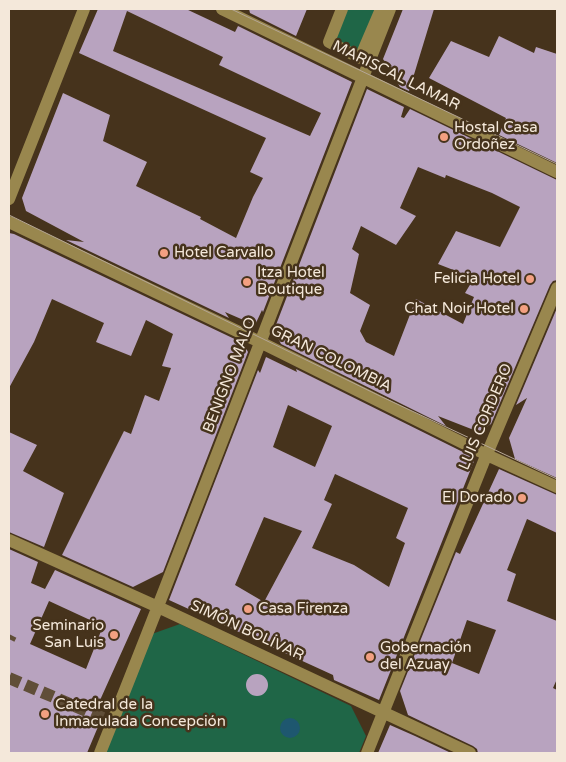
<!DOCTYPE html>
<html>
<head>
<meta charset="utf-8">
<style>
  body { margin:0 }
  #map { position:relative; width:566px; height:762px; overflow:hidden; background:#46331c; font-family:"Varela Round",sans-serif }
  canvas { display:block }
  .frame { position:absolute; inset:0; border:10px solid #f4e8da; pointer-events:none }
</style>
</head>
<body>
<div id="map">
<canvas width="566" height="762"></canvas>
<div class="frame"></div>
</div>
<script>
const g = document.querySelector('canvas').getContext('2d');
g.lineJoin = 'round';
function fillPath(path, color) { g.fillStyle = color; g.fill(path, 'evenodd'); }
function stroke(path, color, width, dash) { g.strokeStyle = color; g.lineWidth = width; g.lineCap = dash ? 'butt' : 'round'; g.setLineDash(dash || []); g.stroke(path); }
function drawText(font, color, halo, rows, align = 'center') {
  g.font = font + ' "Varela Round",sans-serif'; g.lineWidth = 5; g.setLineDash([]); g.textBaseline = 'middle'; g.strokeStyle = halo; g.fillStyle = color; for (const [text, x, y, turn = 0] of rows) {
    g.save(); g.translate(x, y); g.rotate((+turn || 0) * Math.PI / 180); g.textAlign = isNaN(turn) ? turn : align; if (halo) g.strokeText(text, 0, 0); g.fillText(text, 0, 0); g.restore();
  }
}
const green = new Path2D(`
  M 342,9 L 381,9 L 360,58 L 329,42 Z
  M 180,624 L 351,706 L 366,736 L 359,753 L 102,753 L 149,635 Z`);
const water = new Path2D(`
  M280 728a10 10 0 1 1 20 0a10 10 0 1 1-20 0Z`);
const building = new Path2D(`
  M 98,9 L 186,9 L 235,32 L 238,26 L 352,82 L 263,312 L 262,310 L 255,325 L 225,312 L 229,318 L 66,240 L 84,242 L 26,211 L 22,198 L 63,93 L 110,115 L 103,141 L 147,162 L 136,186 L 201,217 L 200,219 L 236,238 L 253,197 L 263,178 L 250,172 L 266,138 L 79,53 ZM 127,11 L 223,57 L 219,65 L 321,113 L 310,136 L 113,51 Z
  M 249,9 L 307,9 L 296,36 L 250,13 Z
  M 403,9 L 434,9 L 409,91 L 400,87 L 383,59 Z
  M 499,36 L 534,53 L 536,47 L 557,54 L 557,163 L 499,135 L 506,118 L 429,78 L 451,41 L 489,57 Z
  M 367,89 L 404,107 L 401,117 L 404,118 L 410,109 L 557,180 L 557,280 L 553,281 L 550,285 L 491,424 L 479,432 L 438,416 L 446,426 L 281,344 L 274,330 ZM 418,167 L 445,178 L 446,175 L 492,193 L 520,207 L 500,247 L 456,231 L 438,264 L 474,278 L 465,293 L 474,297 L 463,324 L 416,299 L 394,356 L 366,342 L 360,331 L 370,305 L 350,293 L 359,254 L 352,249 L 361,226 L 396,245 L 416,216 L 400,208 Z
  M 9,233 L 14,234 L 243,343 L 248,352 L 163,572 L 133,587 L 62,555 L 124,431 L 131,434 L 145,395 L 159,401 L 171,368 L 162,366 L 173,334 L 146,320 L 131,356 L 96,342 L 104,323 L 52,299 L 34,342 L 9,388 Z
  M 557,308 L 557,478 L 515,459 L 509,438 L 527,398 L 516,405 Z
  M 266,357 L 297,372 L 296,369 L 471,456 L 474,461 L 379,700 L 334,680 L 333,675 L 169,600 L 258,370 L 260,373 ZM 288,405 L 332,426 L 315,467 L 273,447 ZM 335,474 L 408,508 L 396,538 L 405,543 L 389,587 L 354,565 L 312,548 L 332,504 L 324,500 ZM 264,517 L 302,531 L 264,602 L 235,585 Z
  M 9,432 L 37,445 L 23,471 L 64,493 L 44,547 L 9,532 Z
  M 499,469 L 557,495 L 557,533 L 527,519 L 507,570 L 516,574 L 507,601 L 557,621 L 557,679 L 553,688 L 557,690 L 557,753 L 478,753 L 477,749 L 473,746 L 408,715 L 400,691 L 456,552 L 460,554 ZM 467,620 L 496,630 L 479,674 L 452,663 Z
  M 9,549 L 38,562 L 31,583 L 45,589 L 55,570 L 141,609 L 92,718 L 100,722 L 87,753 L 9,753 ZM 49,601 L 103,626 L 86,669 L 30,644 Z
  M246 685a11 11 0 1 1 22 0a11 11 0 1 1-22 0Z
  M 390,725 L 415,736 L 451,753 L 378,753 Z`);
const minorTunnel = new Path2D(`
  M 9,639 L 11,635
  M 9,678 L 112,722`);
const minor = new Path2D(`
  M 222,9 L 557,172
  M 342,9 L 329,42 L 360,58 L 381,9
  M 9,199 L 84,9
  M 9,222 L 260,342 L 487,455 L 557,487
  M 9,540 L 158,607 L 470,753
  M 100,753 C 199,506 292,256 390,9
  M 367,753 L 484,461 L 557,288`);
const tram = new Path2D(`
  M 231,9 L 557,164
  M 9,215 L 380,396 L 557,479`);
const markers = [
  [444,137,5,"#f3a081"],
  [164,253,5,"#f3a081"],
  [530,279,5,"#f3a081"],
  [247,282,5,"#f3a081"],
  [524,309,5,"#f3a081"],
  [522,498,5,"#f3a081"],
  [248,609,5,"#f3a081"],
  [114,635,5,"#f3a081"],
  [370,657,5,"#f3a081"],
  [45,714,5,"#f3a081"]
];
const streetNames = [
  ["MARISCAL LAMAR",396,76,26],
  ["GRAN COLOMBIA",331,359,26],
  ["BENIGNO MALO",230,375,-69],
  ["LUIS CORDERO",486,417,-67],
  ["SIMÓN BOLÍVAR",247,631,25]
];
const poiNames = [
  ["Hostal Casa",454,128],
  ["Ordoñez",454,145],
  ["Hotel Carvallo",174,253],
  ["Itza Hotel",257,273],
  ["Boutique",257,290],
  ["Felicia Hotel",520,279,"right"],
  ["Chat Noir Hotel",514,309,"right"],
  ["El Dorado",512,498,"right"],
  ["Casa Firenza",258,609],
  ["Seminario",104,626,"right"],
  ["San Luis",104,643,"right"],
  ["Gobernación",380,648],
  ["del Azuay",380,665],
  ["Catedral de la",55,705],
  ["Inmaculada Concepción",55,722]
];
fillPath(green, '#1f6647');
fillPath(water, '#1e576f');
fillPath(building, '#b8a3bf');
stroke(minorTunnel, '#604e38', 12, [12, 6]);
stroke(minor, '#99874e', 12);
stroke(tram, '#b5a695', 1);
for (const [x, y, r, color] of markers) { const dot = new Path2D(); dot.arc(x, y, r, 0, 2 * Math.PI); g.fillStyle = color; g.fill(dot); stroke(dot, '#46331c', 2); }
drawText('15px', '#f4e8da', '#46331c', streetNames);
drawText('15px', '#f4e8da', '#46331c', poiNames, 'left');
</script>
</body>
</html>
